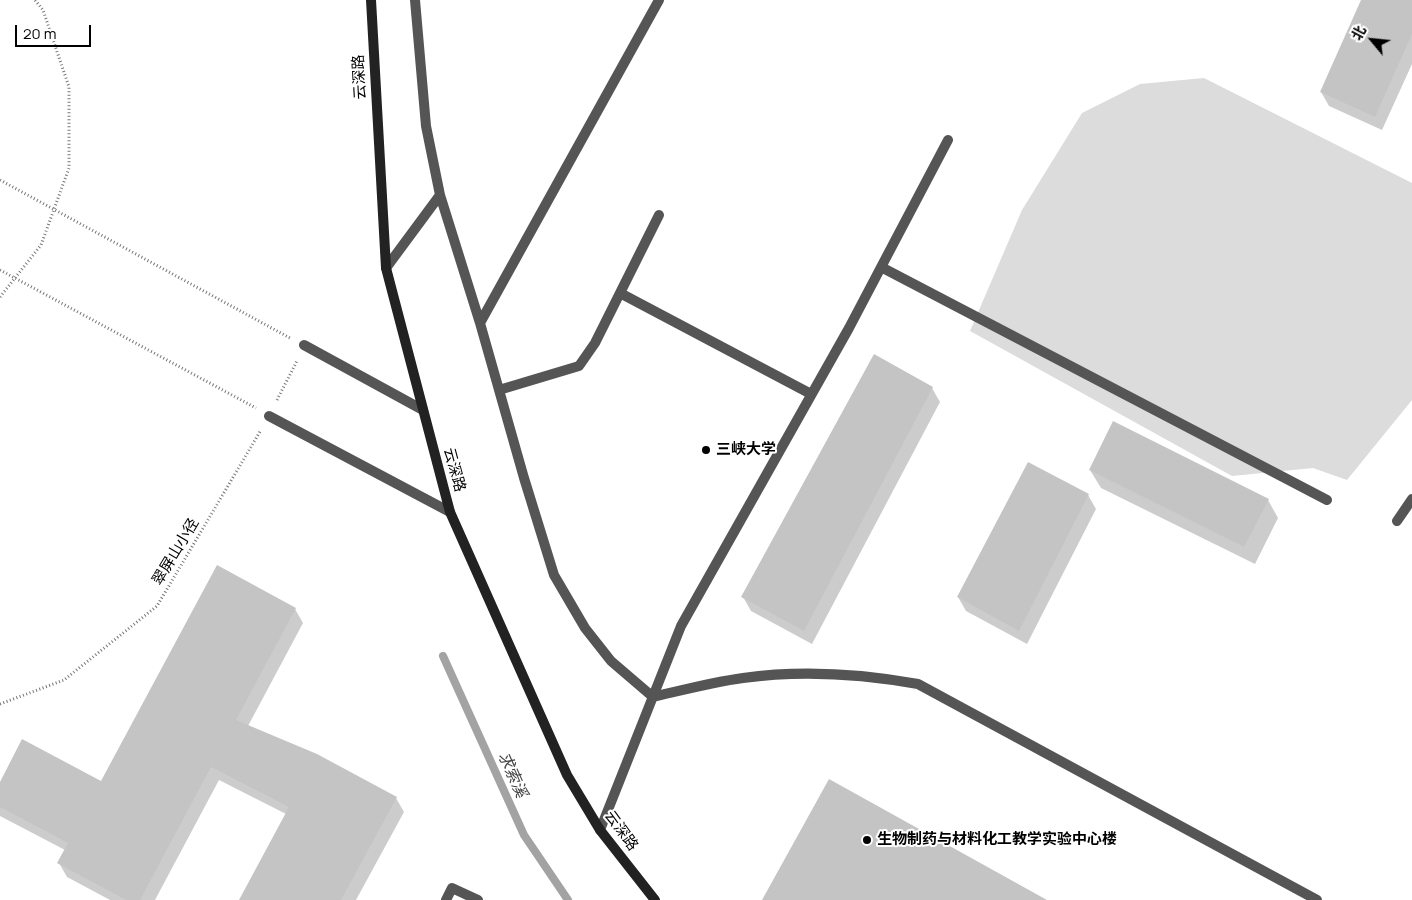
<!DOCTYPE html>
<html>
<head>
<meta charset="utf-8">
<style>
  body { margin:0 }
  #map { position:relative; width:1412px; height:900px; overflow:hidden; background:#fff; font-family:Manrope,"Noto Sans SC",sans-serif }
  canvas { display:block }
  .north { position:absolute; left:1347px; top:15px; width:50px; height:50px; -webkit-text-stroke:4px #fff; paint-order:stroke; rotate:298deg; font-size:14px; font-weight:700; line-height:20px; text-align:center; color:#000 }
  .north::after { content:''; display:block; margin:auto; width:18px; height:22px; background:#000; clip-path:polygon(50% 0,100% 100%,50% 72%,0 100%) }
  .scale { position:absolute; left:15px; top:25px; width:76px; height:22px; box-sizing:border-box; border:2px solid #000; border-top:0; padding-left:6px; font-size:15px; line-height:18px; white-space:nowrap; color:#000; -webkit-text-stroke:4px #fff; paint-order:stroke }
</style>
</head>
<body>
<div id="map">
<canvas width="1412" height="900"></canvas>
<div class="north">北</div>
<div class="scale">20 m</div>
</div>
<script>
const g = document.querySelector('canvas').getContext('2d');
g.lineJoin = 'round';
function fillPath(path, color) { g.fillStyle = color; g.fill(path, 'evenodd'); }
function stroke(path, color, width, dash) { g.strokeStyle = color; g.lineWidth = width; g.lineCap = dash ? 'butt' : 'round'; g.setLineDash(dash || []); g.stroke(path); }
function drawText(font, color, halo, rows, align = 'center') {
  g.font = font + ' Manrope,"Noto Sans SC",sans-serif'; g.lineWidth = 4; g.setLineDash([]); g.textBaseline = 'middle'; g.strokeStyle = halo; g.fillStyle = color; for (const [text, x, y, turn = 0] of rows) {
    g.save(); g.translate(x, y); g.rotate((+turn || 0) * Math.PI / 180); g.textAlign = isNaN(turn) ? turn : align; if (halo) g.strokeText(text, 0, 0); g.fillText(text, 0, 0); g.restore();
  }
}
const green = new Path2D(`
  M 1204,78 L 1412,183 L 1412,400 L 1347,480 L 1313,468 L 1232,476 L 970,331 L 1022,210 L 1082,113 L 1140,84 Z`);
const shadow = new Path2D(`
  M 1363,0 L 1412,0 L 1412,64 L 1382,130 L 1329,106 L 1321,92 Z
  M 932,388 L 940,402 L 812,644 L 751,611 L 743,597 Z
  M 1090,470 L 1268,500 L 1278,518 L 1255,564 L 1101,488 Z
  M 1088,495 L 1096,509 L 1027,644 L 966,611 L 958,597 Z
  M 295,609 L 303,623 L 248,726 L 396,798 L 404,812 L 356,900 L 240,900 L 286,814 L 219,780 L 155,900 L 110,900 L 67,877 L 59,863 L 65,850 L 0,816 L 0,784 L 102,782 Z`);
const stream = new Path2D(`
  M 443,656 L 524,835 L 568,900`);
const building = new Path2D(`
  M 1361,0 L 1412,0 L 1412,34 L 1375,117 L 1320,92 Z
  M 874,354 L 933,387 L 804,631 L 741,597 Z
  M 1113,421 L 1269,499 L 1244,547 L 1089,470 Z
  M 1028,462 L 1089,494 L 1019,631 L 957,597 Z
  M 217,565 L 296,608 L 236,720 L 317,754 L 397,797 L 341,900 L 239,900 L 289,807 L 211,767 L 140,900 L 126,900 L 57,863 L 68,843 L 0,807 L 0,782 L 22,739 L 101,781 Z
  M 829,779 L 1047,900 L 762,900 Z`);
const path = new Path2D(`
  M 0,180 L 290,338
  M 0,270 L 256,408
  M 0,297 L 41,245 L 69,168 L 69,87 L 43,10 L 35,0
  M 277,400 L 297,361
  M 0,704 L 64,680 L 157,606 L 261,430`);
const lane = new Path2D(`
  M 415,0 L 426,126 L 440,195 L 480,323 L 524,478 L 554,575 L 585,628 L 611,661 L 653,697 C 683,690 713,682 743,678 C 800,670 862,674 918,684 L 1317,900
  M 881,267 L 1327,500
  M 386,268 L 440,195
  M 620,293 L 811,394
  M 480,323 L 659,0
  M 304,345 L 423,410
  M 499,390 L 579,366 L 595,343 L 659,215
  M 269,416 L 450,512
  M 1397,521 L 1412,499
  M 600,830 L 681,626 L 849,328 L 948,140
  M 446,900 L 452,888 L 478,900`);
const secondary = new Path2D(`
  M 371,0 L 386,268 L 450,512 L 567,775 L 600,830 L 655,900`);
const markers = [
  [706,450,5,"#000"],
  [867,840,5,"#000"]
];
const streetNames = [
  ["云深路",360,77,-93],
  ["云深路",454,470,75],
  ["翠屏山小径",176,552,-59],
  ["云深路",621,831,54]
];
const poiNames = [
  ["三峡大学",716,450],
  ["生物制药与材料化工教学实验中心楼",877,840]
];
const waterNames = [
  ["求索溪",512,775,66]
];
fillPath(green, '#dcdcdc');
fillPath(shadow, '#0003');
stroke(stream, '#a3a3a3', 8);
fillPath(building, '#c4c4c4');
stroke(path, '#777', 3, [1, 2.5]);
stroke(lane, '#555', 10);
stroke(secondary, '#222', 10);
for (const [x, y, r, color] of markers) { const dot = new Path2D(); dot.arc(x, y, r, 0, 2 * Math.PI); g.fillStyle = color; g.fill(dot); stroke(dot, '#fff', 2); }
drawText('15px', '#000', '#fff', streetNames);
drawText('bold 15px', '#000', '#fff', poiNames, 'left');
drawText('italic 16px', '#444', '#fff', waterNames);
</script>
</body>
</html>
